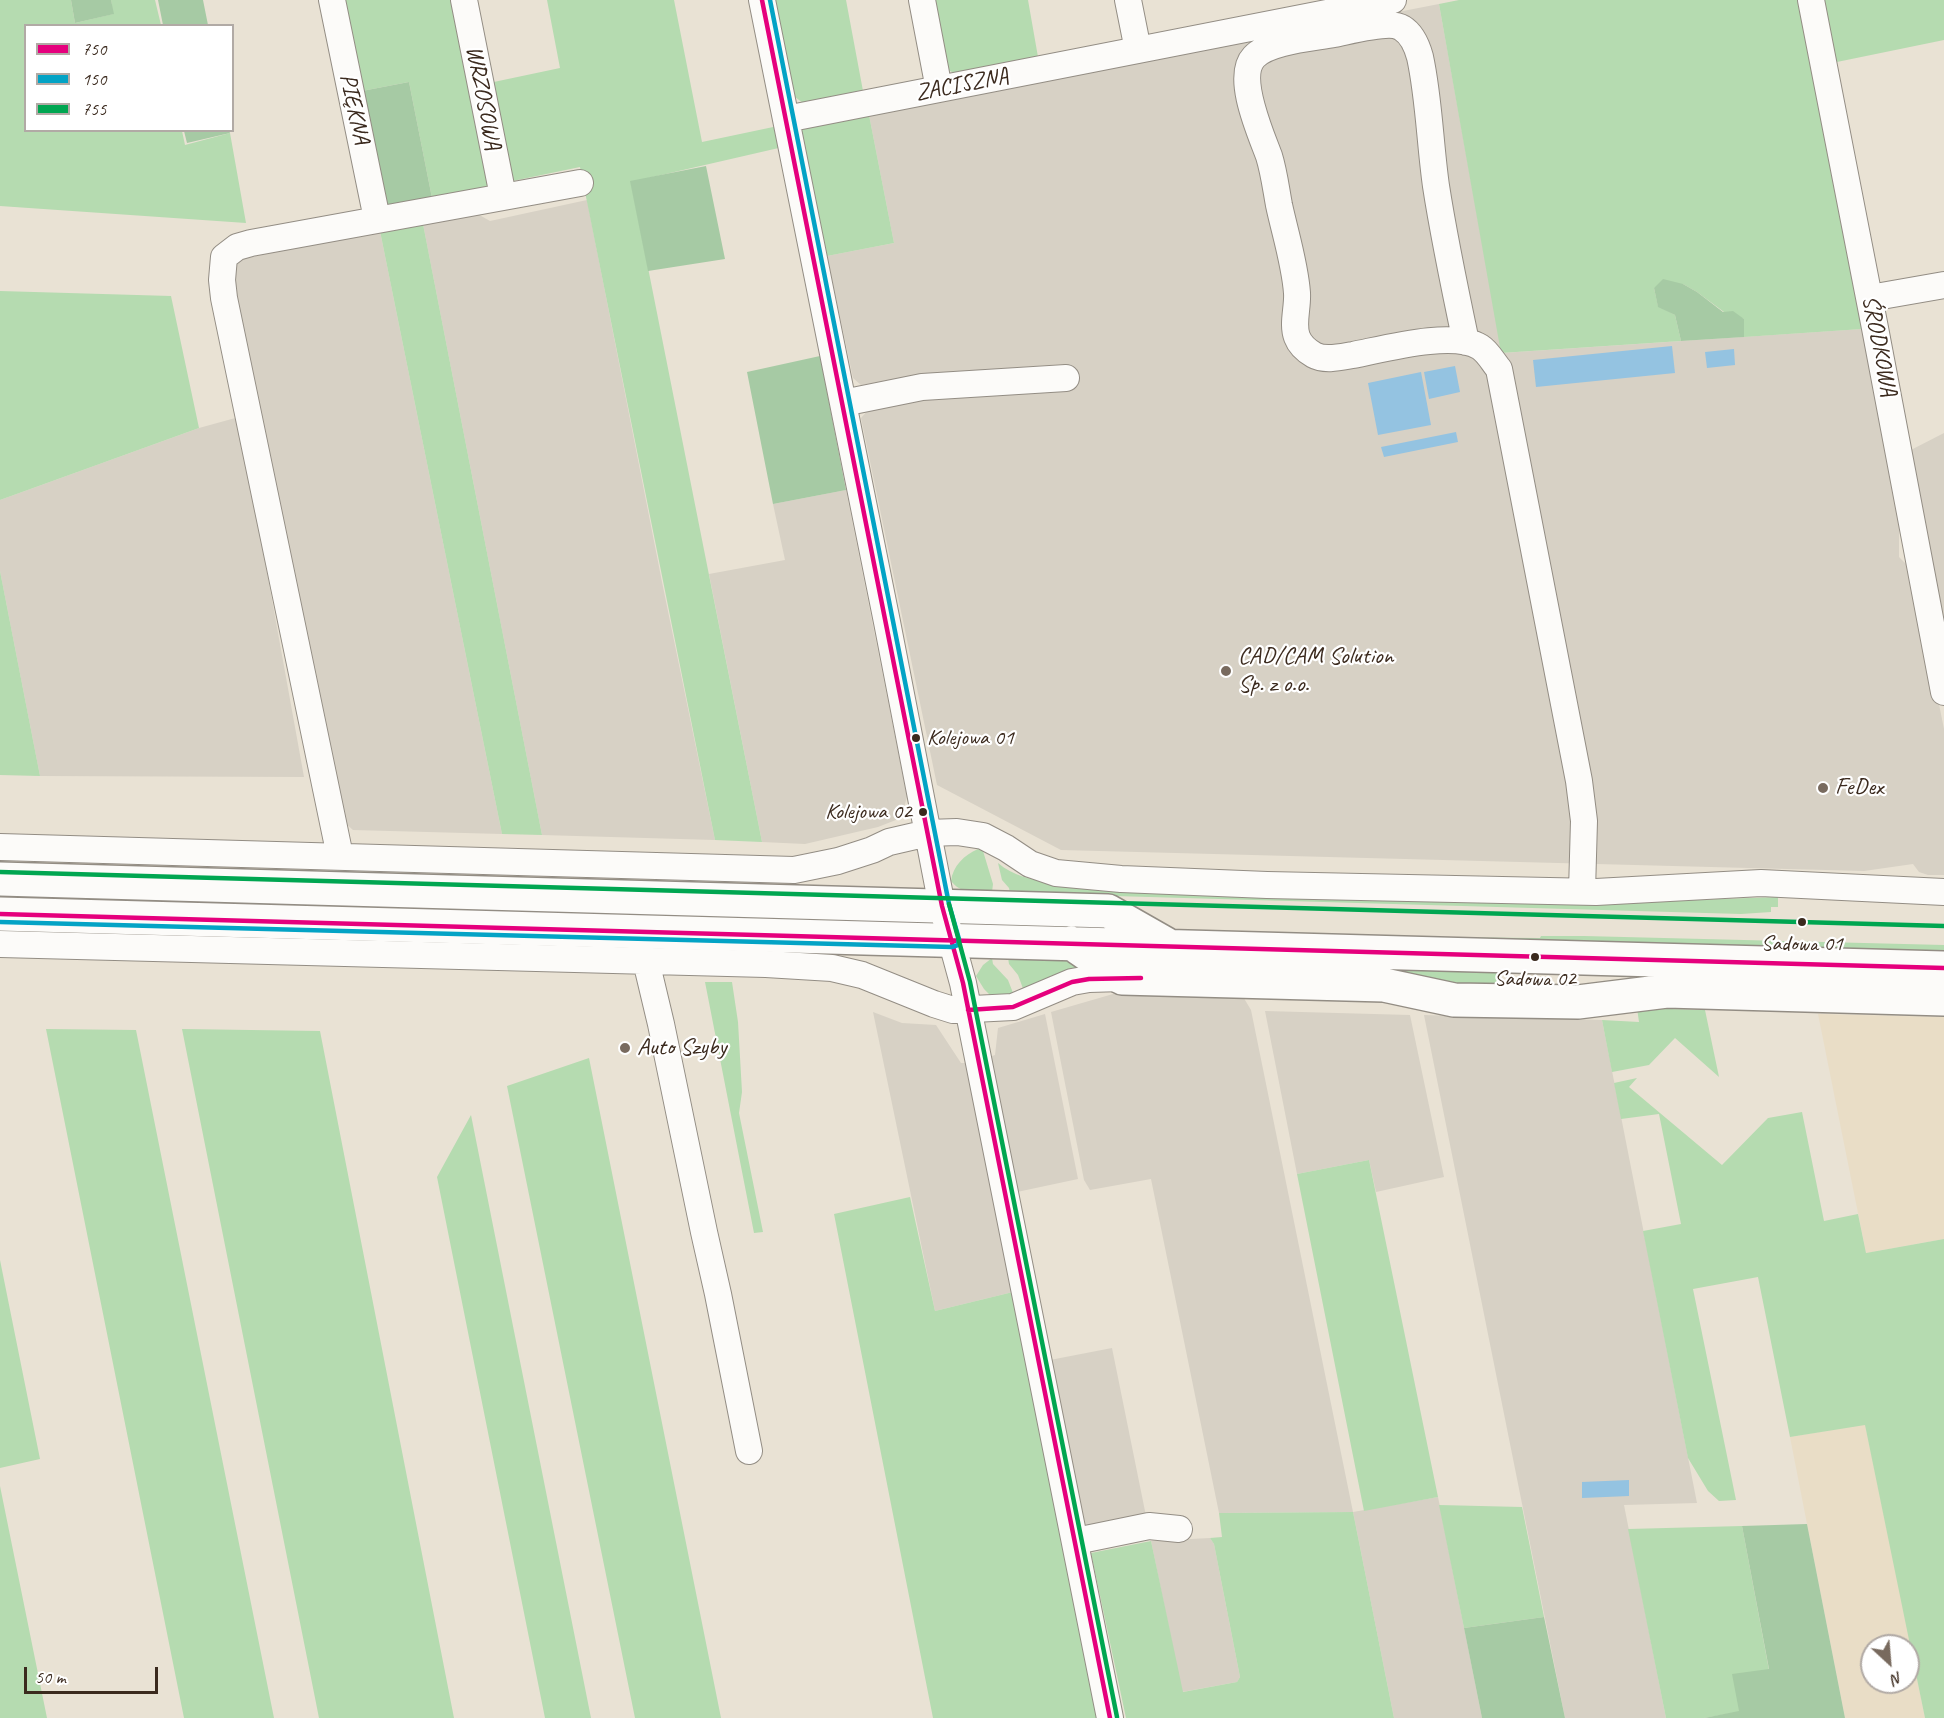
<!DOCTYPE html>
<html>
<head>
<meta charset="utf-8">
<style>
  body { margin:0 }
  #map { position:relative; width:1944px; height:1718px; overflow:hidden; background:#e9e2d4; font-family:Caveat,sans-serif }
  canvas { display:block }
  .legend { position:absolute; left:24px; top:24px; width:210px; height:108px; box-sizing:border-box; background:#fff; border:2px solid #b1aaa5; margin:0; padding:8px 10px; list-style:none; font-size:18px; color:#3b2a1e }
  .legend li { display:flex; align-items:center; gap:12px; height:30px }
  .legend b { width:30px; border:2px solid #b1aaa5 }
  .north { position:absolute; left:1860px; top:1634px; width:60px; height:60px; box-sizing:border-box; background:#fff; border:2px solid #b1aaa5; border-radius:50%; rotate:154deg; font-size:16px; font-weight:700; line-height:24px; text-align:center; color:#3b2a1e }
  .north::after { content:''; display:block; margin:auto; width:21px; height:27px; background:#786a5e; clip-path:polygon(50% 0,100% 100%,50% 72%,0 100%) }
  .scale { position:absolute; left:24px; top:1667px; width:134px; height:27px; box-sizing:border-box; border:3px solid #3b2a1e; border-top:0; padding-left:8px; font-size:18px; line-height:21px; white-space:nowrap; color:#3b2a1e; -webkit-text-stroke:4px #fff; paint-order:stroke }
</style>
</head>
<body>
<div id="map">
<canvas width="1944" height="1718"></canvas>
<ul class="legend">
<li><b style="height:8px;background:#e5007d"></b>750</li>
<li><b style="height:8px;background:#03a3c5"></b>150</li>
<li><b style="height:8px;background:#00a651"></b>755</li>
</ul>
<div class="north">N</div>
<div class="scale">50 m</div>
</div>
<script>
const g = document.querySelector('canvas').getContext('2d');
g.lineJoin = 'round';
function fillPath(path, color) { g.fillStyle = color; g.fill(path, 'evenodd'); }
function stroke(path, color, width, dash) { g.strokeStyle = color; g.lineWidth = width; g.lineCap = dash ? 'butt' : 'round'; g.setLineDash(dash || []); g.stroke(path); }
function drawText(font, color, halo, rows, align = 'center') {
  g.font = font + ' Caveat,sans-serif'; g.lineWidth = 4.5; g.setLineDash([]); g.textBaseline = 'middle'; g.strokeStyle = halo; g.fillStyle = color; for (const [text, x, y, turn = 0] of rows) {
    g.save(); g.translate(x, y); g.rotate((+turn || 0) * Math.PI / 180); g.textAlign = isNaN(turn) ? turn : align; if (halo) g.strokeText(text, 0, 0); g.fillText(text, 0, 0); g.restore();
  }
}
const built = new Path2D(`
  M 1818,1014 L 1944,1017 L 1944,1239 L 1866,1253 Z
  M 1865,1424 L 1903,1606 L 1925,1718 L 1845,1718 L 1790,1437 ZM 1872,1646 L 1908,1646 L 1908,1682 L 1872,1682 Z`);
const industrial = new Path2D(`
  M 1439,4 L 1502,353 L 1862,329 L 1899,516 L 1899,557 L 1912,570 L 1944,729 L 1944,875 L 1928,875 L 1919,872 L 1913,864 L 1864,871 L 1061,850 L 937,785 L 861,418 L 869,409 L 1066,378 L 1063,364 L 917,375 L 861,385 L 853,378 L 827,256 L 894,243 L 869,115 Z
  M 587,200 L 662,582 L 715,840 L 542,835 L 423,224 L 476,213 L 490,221 Z
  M 380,231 L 502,834 L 353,830 L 336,815 L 228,277 L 237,260 Z
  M 239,417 L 304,777 L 40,776 L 0,571 L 0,500 L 199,428 Z
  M 1944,433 L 1944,654 L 1907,452 Z
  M 846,490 L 907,797 L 901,818 L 878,827 L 805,844 L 762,842 L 709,574 L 785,560 L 773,504 Z
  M 1113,994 L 1242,995 L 1251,1010 L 1353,1512 L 1438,1497 L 1482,1718 L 1394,1718 L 1353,1512 L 1219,1513 L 1151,1179 L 1090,1190 L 1084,1180 L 1051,1012 Z
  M 1265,1011 L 1410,1015 L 1444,1177 L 1376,1192 L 1369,1160 L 1297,1174 Z
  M 873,1012 L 902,1023 L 936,1025 L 961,1063 L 968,1063 L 1013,1292 L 935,1311 Z
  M 1045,1014 L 1078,1179 L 1017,1192 L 989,1057 L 995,1055 L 998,1028 Z
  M 1424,1015 L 1602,1020 L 1697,1503 L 1624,1505 L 1666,1718 L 1565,1718 Z
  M 1112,1348 L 1146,1516 L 1086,1528 L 1050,1360 Z
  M 1210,1538 L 1214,1544 L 1240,1677 L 1237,1682 L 1182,1692 L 1151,1541 Z`);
const green = new Path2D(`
  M 0,0 L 71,0 L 75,23 L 113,14 L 111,0 L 155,0 L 161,25 L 26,26 L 26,130 L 182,131 L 185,145 L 230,133 L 246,223 L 0,206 Z
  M 343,0 L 458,0 L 496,188 L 432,198 L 409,82 L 362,91 Z
  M 547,0 L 674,0 L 702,142 L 778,126 L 783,147 L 631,182 L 762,842 L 715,840 L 580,167 L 508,182 L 489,83 L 560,68 Z
  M 775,0 L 846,0 L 863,91 L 803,103 L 795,97 Z
  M 933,0 L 1028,0 L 1038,57 L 954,73 L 946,69 Z
  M 1459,0 L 1801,0 L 1862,329 L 1744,337 L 1744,319 L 1724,312 L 1697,292 L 1683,284 L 1654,288 L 1658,306 L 1675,315 L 1681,341 L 1501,353 L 1439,4 Z
  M 1820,0 L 1944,0 L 1944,40 L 1832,63 Z
  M 869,115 L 894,243 L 827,256 L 801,128 Z
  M 423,224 L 542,835 L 502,834 L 380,231 Z
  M 0,291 L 171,296 L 199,428 L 0,500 Z
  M 0,571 L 40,776 L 0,775 Z
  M 978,849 L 983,851 L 993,884 L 992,892 C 976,892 962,895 951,881 C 953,866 964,855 978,849 Z
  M 998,863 C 1013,876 1031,879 1050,883 L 1632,902 L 1778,897 L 1778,907 L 1771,907 L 1771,912 L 1741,914 L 1010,893 L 1009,888 L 1002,880 Z
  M 1541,936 L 1584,936 L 1944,945 L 1944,957 L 1413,937 L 1540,938 Z
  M 992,958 L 993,964 L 1008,980 L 1015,998 L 995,1000 L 984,989 L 976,976 L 983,965 Z
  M 1008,958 L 1499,973 L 1500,980 L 1519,980 L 1520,992 L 1397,979 L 1025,994 L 1018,975 L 1009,964 Z
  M 705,982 L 732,982 L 738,1022 L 742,1092 L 739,1113 L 763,1232 L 754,1233 Z
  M 1637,1008 L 1705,1010 L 1719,1077 L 1675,1038 L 1649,1065 L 1612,1072 L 1602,1020 L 1639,1022 Z
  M 46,1029 L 136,1030 L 274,1718 L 184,1718 Z
  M 182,1029 L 320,1031 L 454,1718 L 319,1718 Z
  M 589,1058 L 721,1718 L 635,1718 L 507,1086 Z
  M 1637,1078 L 1629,1087 L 1722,1165 L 1768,1118 L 1802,1112 L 1824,1221 L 1858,1214 L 1866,1253 L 1944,1239 L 1944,1718 L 1925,1718 L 1865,1425 L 1790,1437 L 1758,1277 L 1693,1289 L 1736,1500 L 1719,1501 L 1708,1491 L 1688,1458 L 1643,1231 L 1681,1224 L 1659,1114 L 1621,1119 L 1614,1083 Z
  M 471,1115 L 591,1718 L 545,1718 L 437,1177 Z
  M 1369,1160 L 1438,1497 L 1364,1511 L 1297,1174 Z
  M 910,1197 L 935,1311 L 1013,1292 L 1099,1718 L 933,1718 L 834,1214 Z
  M 0,1260 L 40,1459 L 0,1468 Z
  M 0,1486 L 47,1718 L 0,1718 Z
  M 1439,1505 L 1522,1507 L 1544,1617 L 1464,1628 Z
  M 1353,1512 L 1394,1718 L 1126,1718 L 1091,1553 L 1151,1541 L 1183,1692 L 1237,1682 L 1240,1677 L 1214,1544 L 1210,1538 L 1222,1537 L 1219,1513 Z
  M 1742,1526 L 1769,1670 L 1739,1712 L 1704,1718 L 1666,1718 L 1628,1529 Z`);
const forest = new Path2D(`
  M 71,0 L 111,0 L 114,14 L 75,23 Z
  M 158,0 L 203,0 L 208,25 L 163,25 Z
  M 409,82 L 432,198 L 385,208 L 362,91 Z
  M 184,131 L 229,131 L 230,133 L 187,143 Z
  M 706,166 L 725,259 L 648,271 L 630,181 Z
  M 1663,279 L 1683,284 L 1697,292 L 1723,312 L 1733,311 L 1744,319 L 1744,337 L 1681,341 L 1675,315 L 1658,307 L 1654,288 Z
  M 820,356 L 846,490 L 773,504 L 747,372 Z
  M 1807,1524 L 1845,1718 L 1704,1718 L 1739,1711 L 1732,1674 L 1769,1669 L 1742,1526 Z
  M 1544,1617 L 1565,1718 L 1482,1718 L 1464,1628 Z`);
const water = new Path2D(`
  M 1672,346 L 1675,373 L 1536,387 L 1533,360 Z
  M 1734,349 L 1735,365 L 1707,368 L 1705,352 Z
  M 1455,366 L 1460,392 L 1429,399 L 1424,372 Z
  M 1421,372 L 1431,425 L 1378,435 L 1368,383 Z
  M 1456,432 L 1458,442 L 1384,457 L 1381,447 Z
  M 1629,1480 L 1629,1496 L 1582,1498 L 1582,1482 Z`);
const minor = new Path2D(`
  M 332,0 L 377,219
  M 464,0 L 503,196
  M 762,0 L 887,622 L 942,906 L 963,983 L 1110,1718
  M 922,0 L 939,89
  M 1128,0 L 1138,50
  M 1811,0 L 1875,328 L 1944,692
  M 786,119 L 1393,0
  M 1870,298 L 1944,285
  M 1466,342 C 1455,290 1444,238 1436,186 C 1430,144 1429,98 1420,57 C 1417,46 1412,34 1402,28 C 1390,20 1350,31 1334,34 C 1313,38 1269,41 1254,57 C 1235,77 1261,134 1269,156 C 1274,172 1276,189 1279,205 C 1285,233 1295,264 1297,293 C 1298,307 1292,324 1297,337 C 1300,345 1307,351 1314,355 C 1325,361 1341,357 1353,355 C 1384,349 1453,330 1480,347 C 1488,352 1493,362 1499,369 L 1579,781 L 1584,821 L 1582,891
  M 843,403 L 922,387 L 1066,378
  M 0,847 L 794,870 L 838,861 L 872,850 L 889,842 L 928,833 L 957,832 L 983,836 L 1006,848 L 1030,864 L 1056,873 L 1121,879 L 1267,885 L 1596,892 L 1761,883 L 1944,892
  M 340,856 L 224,298 L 222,280 L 224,257 L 237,247 L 251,243 L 580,183
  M 0,944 L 766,964 L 832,968 L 862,975 L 934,1004 L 953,1010 L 1013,1007 L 1072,982 L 1089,979 L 1122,978
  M 646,961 L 661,1024 L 704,1232 L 718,1294 L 749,1451
  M 1076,1541 L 1149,1526 L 1179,1529`);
const highway = new Path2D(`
  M 0,879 L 1108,911 L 1166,944
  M 0,914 L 1944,968
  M 1071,943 L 1122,978 L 1384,985 L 1454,1000 L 1578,1002 L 1667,991 L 1944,999`);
const bus1 = new Path2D(`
  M 762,0 L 942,906 L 963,983 L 1110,1718
  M 0,914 L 1944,968
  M 968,1010 L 1013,1007 L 1072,982 L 1089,979 L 1141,978`);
const bus2 = new Path2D(`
  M 0,922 L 952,947 L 958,945 L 959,939 L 949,904 L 770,0`);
const bus3 = new Path2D(`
  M 0,872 L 1944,926
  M 949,904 L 970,982 L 1117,1717`);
const markers = [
  [1226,671,6,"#786a5e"],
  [916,738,5,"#3b2a1e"],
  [1823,788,6,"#786a5e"],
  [923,812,5,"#3b2a1e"],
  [1802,922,5,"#3b2a1e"],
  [1535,957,5,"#3b2a1e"],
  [625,1048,6,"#786a5e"]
];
const busNames = [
  ["Kolejowa 01",927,738,"left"],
  ["Kolejowa 02",912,812,"right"],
  ["Sadowa 01",1802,944],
  ["Sadowa 02",1535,979]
];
const streetNames = [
  ["ZACISZNA",962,85,-11],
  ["WRZOSOWA",483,98,79],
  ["PIĘKNA",354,109,78],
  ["ŚRODKOWA",1879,346,79]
];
const poiNames = [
  ["CAD/CAM Solution",1238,657],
  ["Sp. z o.o.",1238,685],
  ["FeDex",1835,788],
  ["Auto Szyby",637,1048]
];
fillPath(built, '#e9ddc6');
fillPath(industrial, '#d7d1c5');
fillPath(green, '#b5dbb0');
fillPath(forest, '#a6caa4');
fillPath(water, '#94c3e1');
stroke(minor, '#938d84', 28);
stroke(highway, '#938d84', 36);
stroke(minor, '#fcfbf9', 26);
stroke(highway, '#fcfbf9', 33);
stroke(bus1, '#e5007d', 4.5);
stroke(bus2, '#03a3c5', 4.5);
stroke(bus3, '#00a651', 4.5);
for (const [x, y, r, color] of markers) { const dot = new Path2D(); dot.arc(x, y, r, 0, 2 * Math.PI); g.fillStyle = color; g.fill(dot); stroke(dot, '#fff', 2); }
drawText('22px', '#3b2a1e', '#fff', busNames);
drawText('24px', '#3b2a1e', '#fff', streetNames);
drawText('24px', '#3b2a1e', '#fff', poiNames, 'left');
</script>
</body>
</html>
